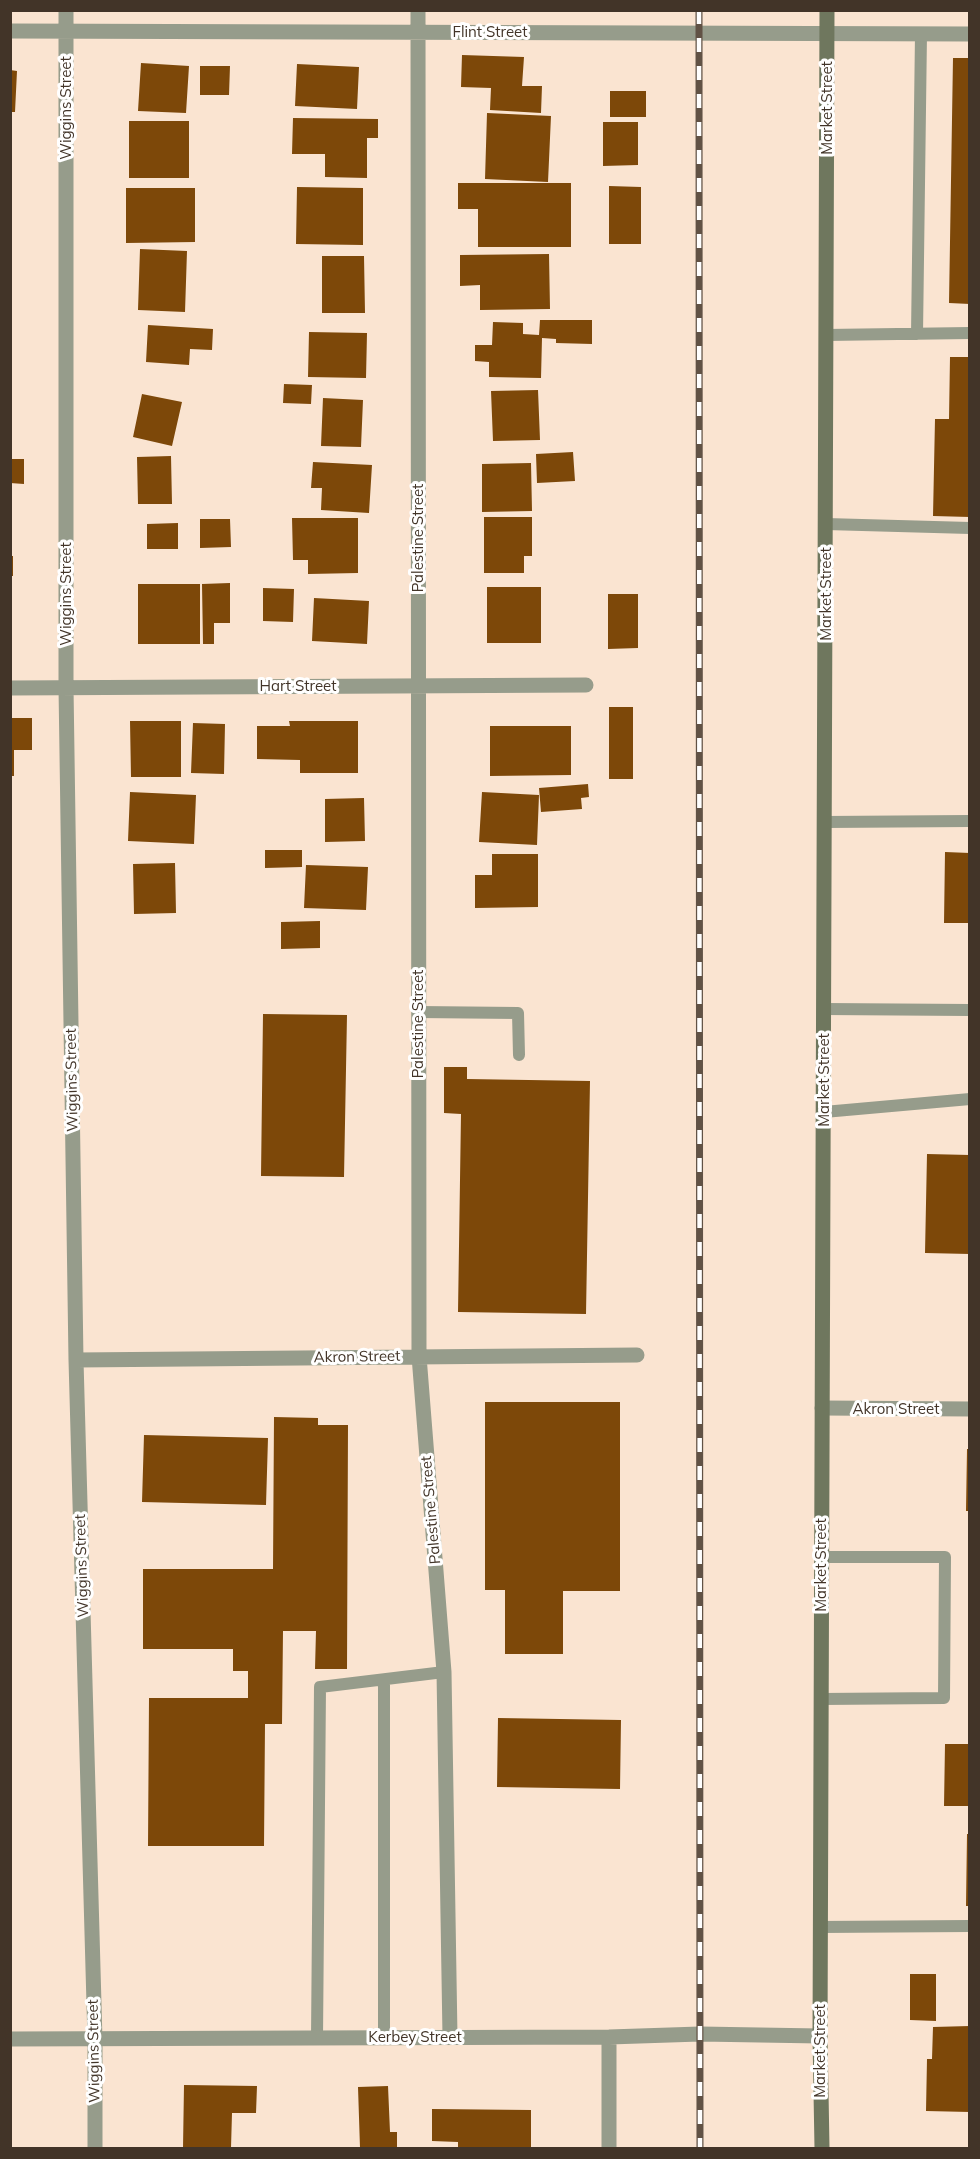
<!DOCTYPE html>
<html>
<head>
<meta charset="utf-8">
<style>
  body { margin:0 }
  #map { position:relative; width:980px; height:2159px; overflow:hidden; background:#fae4d1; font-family:Mulish,sans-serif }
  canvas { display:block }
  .frame { position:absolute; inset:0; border:12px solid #423428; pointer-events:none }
</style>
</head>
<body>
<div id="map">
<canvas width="980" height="2159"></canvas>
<div class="frame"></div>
</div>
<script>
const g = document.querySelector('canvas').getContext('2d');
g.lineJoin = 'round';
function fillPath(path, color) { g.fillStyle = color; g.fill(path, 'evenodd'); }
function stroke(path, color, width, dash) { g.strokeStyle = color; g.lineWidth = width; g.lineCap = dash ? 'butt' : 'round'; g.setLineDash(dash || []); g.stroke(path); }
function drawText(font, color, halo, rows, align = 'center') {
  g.font = font + ' Mulish,sans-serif'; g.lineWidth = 6; g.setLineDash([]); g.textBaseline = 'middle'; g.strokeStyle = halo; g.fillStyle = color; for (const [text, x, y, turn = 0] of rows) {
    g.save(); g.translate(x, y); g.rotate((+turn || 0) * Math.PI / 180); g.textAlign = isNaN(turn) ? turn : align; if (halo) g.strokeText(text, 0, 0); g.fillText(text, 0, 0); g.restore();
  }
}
const building = new Path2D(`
  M 462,55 L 524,57 L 522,86 L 542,86 L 541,113 L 490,110 L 491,88 L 461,87 Z
  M 953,58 L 970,58 L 970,304 L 949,303 Z
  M 141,63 L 189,66 L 186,113 L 138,111 Z
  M 297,64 L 359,67 L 357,109 L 295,106 Z
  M 200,66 L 230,66 L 229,95 L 200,95 Z
  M 10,70 L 17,71 L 15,112 L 10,112 Z
  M 610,91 L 646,91 L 646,117 L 610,117 Z
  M 487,113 L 551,116 L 548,182 L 485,179 Z
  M 293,118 L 378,119 L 378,138 L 367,138 L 367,178 L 325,177 L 325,154 L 292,154 Z
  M 129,121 L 189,121 L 189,178 L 129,178 Z
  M 603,122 L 638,122 L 638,165 L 603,166 Z
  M 458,183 L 571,183 L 571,247 L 478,247 L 478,209 L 458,209 Z
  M 609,186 L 641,187 L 641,244 L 609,244 Z
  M 297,187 L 363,188 L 363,245 L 296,244 Z
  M 126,188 L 195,188 L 195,242 L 126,243 Z
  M 140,249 L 187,251 L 185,312 L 138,310 Z
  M 549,254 L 550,309 L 480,310 L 480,285 L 460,286 L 460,255 Z
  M 322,256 L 364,256 L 365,313 L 322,313 Z
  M 540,320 L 592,320 L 592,344 L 556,343 L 556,339 L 542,338 L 541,378 L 489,377 L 489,362 L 475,361 L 475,345 L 492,345 L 493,322 L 523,323 L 523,334 L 539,335 Z
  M 148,325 L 213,329 L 212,350 L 190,349 L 189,365 L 146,362 Z
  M 309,332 L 367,333 L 366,378 L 308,377 Z
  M 950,357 L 970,357 L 970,517 L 933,516 L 935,419 L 949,419 Z
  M 284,384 L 312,385 L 311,404 L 283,403 Z
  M 538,390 L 540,440 L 493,441 L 491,391 Z
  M 142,394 L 182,402 L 172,446 L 133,437 Z
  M 323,398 L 363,400 L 361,447 L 321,446 Z
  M 573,452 L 575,481 L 537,483 L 536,454 Z
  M 171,456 L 172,504 L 138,504 L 137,457 Z
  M 10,459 L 24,459 L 24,484 L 10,483 Z
  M 313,462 L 372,465 L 369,513 L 321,510 L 322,488 L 311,488 Z
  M 531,463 L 532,511 L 482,512 L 482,464 Z
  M 484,517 L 532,517 L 532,556 L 524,556 L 524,573 L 484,573 Z
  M 292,518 L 358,518 L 358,573 L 308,574 L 308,560 L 293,560 Z
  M 200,519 L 230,519 L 231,547 L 200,548 Z
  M 178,523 L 178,549 L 147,549 L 147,524 Z
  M 10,556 L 13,556 L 13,576 L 10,576 Z
  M 230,583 L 230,623 L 214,623 L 214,644 L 203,644 L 202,584 Z
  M 138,584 L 200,584 L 200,644 L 138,644 Z
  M 487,587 L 541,587 L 541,643 L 487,643 Z
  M 263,588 L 294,589 L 293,622 L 263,621 Z
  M 608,594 L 638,594 L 638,648 L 608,649 Z
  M 314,598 L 369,601 L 367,644 L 312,641 Z
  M 609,707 L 633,707 L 633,779 L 609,779 Z
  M 10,718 L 32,718 L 32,750 L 14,750 L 14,776 L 10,776 Z
  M 130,721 L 181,721 L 181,777 L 131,777 Z
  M 289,721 L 358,721 L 358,773 L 300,773 L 300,760 L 257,759 L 257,726 L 290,726 Z
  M 193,723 L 225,724 L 224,774 L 191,773 Z
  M 490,726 L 571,726 L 571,775 L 490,776 Z
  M 588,784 L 589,797 L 581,798 L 582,809 L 541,812 L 539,788 Z
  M 130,792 L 196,795 L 194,844 L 128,841 Z
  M 482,792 L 539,795 L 537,845 L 479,842 Z
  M 364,798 L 365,841 L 325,842 L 325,799 Z
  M 265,850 L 302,850 L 302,867 L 265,868 Z
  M 945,852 L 970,853 L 970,923 L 944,923 Z
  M 492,854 L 538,854 L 538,907 L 475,908 L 475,875 L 492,875 Z
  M 175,863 L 176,913 L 134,914 L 133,864 Z
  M 306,865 L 368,867 L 366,910 L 304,908 Z
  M 320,921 L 320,948 L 281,949 L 281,922 Z
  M 263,1014 L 347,1015 L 344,1177 L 261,1176 Z
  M 444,1067 L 467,1067 L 467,1079 L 590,1081 L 586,1314 L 458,1312 L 461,1114 L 444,1113 Z
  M 927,1154 L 970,1155 L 970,1254 L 925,1253 Z
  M 485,1402 L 620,1402 L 620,1591 L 563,1591 L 563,1654 L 505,1654 L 505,1590 L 485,1590 Z
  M 274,1417 L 318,1418 L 318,1425 L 348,1425 L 347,1669 L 315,1669 L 316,1631 L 283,1631 L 282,1724 L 265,1724 L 264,1846 L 148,1846 L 149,1698 L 248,1698 L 248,1671 L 233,1671 L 233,1649 L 143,1649 L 143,1569 L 273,1569 Z
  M 144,1435 L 268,1438 L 266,1505 L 142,1502 Z
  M 967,1449 L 970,1449 L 970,1511 L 966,1511 Z
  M 498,1718 L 621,1720 L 620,1789 L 497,1787 Z
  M 945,1744 L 970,1744 L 970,1806 L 944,1806 Z
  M 967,1834 L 970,1834 L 970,1906 L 966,1906 Z
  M 910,1974 L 936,1974 L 936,2021 L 910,2020 Z
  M 970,2026 L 970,2112 L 926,2111 L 927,2059 L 932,2059 L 933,2027 Z
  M 184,2085 L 257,2086 L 256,2113 L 232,2113 L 231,2148 L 183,2148 Z
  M 388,2086 L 390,2132 L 397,2132 L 397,2148 L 360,2148 L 358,2087 Z
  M 432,2109 L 531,2110 L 531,2148 L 458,2148 L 458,2142 L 432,2141 Z`);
const lane = new Path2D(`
  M 917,334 L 921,34
  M 826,335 L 970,333
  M 826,524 L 970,528
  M 825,822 L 970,821
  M 824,1009 L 970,1010
  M 418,1012 L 518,1013 L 519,1055
  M 824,1112 L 970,1099
  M 384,1681 L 384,2037
  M 821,1699 L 944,1698 L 945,1557 L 821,1557
  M 820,1927 L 970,1926
  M 317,2038 L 320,1687 L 444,1672`);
const street = new Path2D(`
  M 66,10 L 66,687 L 76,1360 L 95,2040 L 95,2148
  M 418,10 L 419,1356 L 444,1672 L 450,2037
  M 10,31 L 970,34
  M 10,688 L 586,685
  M 76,1360 L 637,1355
  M 822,1408 L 970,1409
  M 609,2037 L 609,2148
  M 10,2039 L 609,2037 L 700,2034 L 820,2036`);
const secondary = new Path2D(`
  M 822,2148 L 820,2036 L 827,10`);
const rail = new Path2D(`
  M 699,10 L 700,2148`);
const streetNames = [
  ["Flint Street",490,32],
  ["Wiggins Street",66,108,-90],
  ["Market Street",827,108,-90],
  ["Palestine Street",418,538,-90],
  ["Wiggins Street",66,594,-90],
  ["Market Street",826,594,-90],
  ["Hart Street",298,686],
  ["Palestine Street",418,1024,-90],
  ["Wiggins Street",72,1080,-91],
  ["Market Street",824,1080,-90],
  ["Akron Street",357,1357,-1],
  ["Akron Street",896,1409],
  ["Palestine Street",431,1510,-95],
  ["Market Street",821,1565,-90],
  ["Wiggins Street",82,1566,-92],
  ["Kerbey Street",415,2037],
  ["Wiggins Street",94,2051,-91],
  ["Market Street",820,2051,-90]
];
fillPath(building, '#7d4809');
stroke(lane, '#969c8b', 12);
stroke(street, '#969c8b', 15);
stroke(secondary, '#6f775e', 15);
stroke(rail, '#615245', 7);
stroke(rail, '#fff', 4.5, [14]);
drawText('15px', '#423428', '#fff', streetNames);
</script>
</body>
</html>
